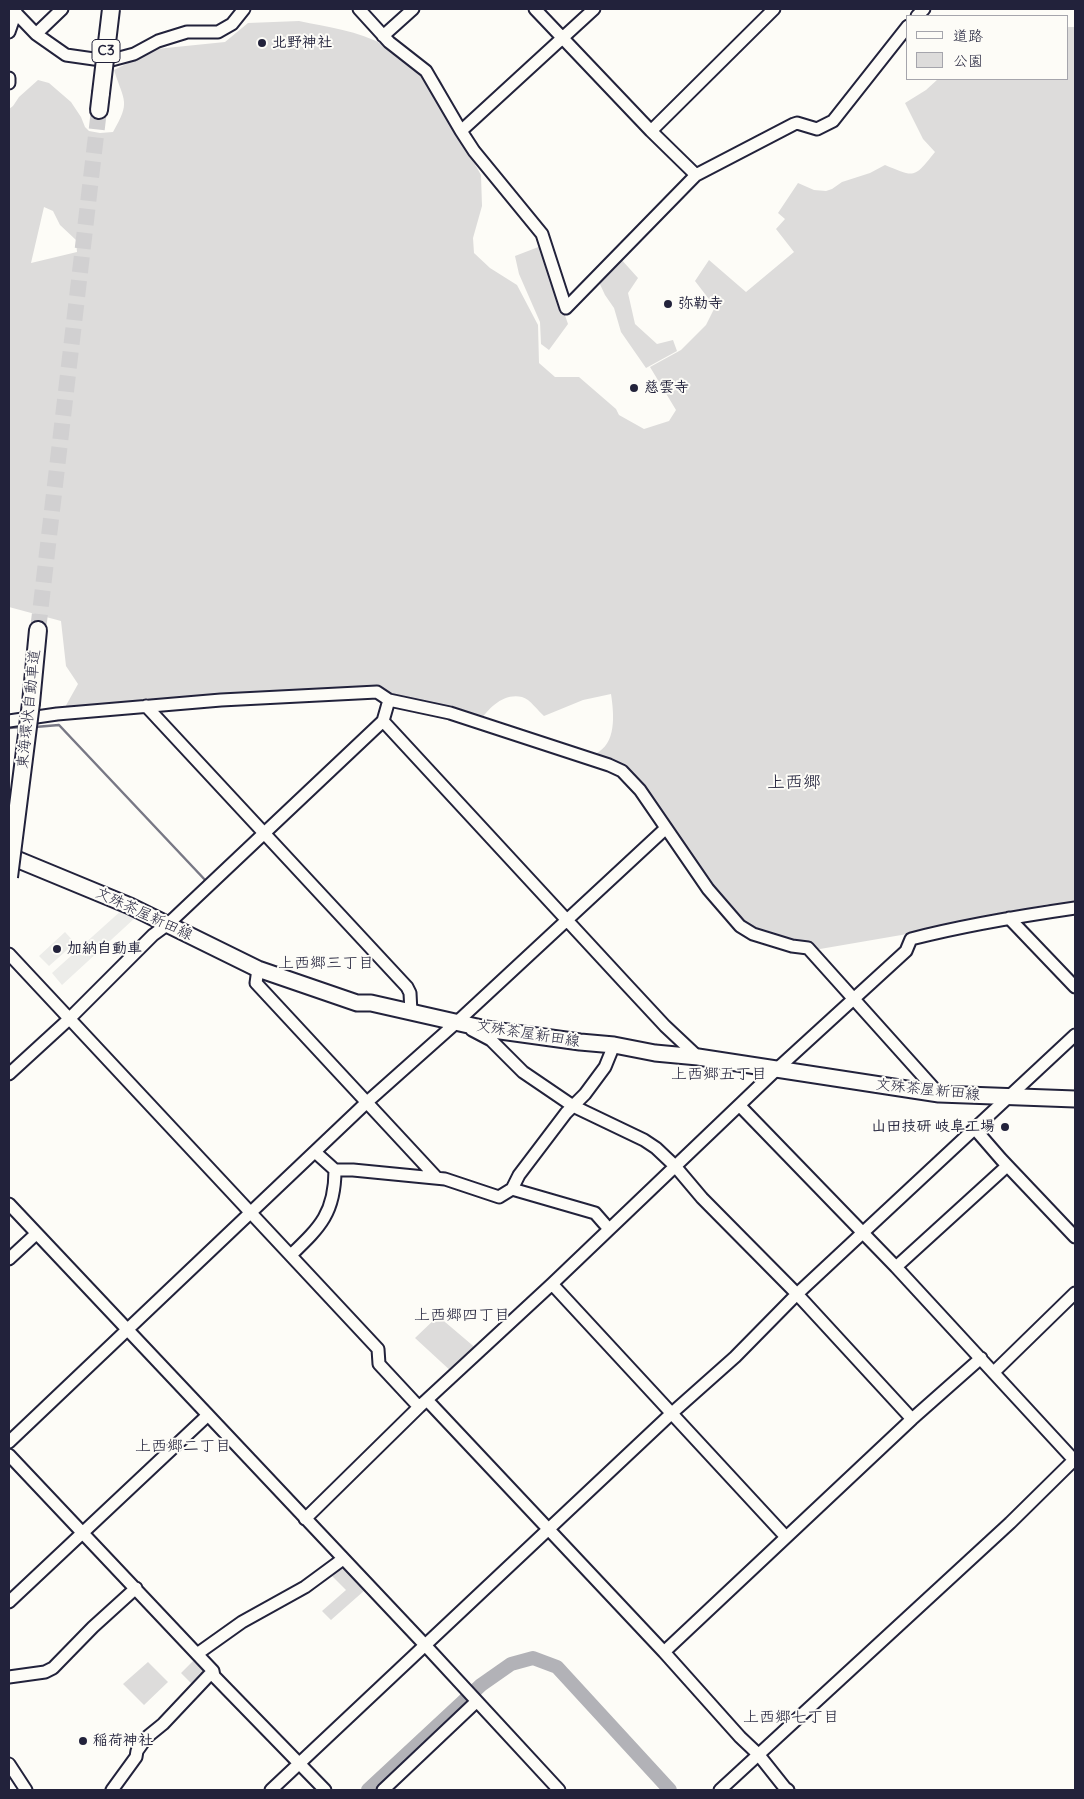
<!DOCTYPE html>
<html>
<head>
<meta charset="utf-8">
<style>
  body { margin:0 }
  #map { position:relative; width:1084px; height:1799px; overflow:hidden; background:#fdfcf7; font-family:Delius,"Klee One",sans-serif }
  canvas { display:block }
  .frame { position:absolute; inset:0; border:10px solid #22223b; pointer-events:none }
  .legend { position:absolute; left:906px; top:15px; width:162px; height:65px; box-sizing:border-box; background:#fdfcf7; border:1px solid #a5a5ac; margin:0; padding:6px 9px; list-style:none; font-size:15px; color:#22223b }
  .legend li { display:flex; align-items:center; gap:10px; height:25px }
  .legend b { width:25px; border:1px solid #a5a5ac }
</style>
</head>
<body>
<div id="map">
<canvas width="1084" height="1799"></canvas>
<div class="frame"></div>
<ul class="legend">
<li><b style="height:6px;background:#fdfcf7"></b>道路</li>
<li><b style="height:14px;background:#dddcdb"></b>公園</li>
</ul>
</div>
<script>
const g = document.querySelector('canvas').getContext('2d');
g.lineJoin = 'round';
function fillPath(path, color) { g.fillStyle = color; g.fill(path, 'evenodd'); }
function stroke(path, color, width, dash) { g.strokeStyle = color; g.lineWidth = width; g.lineCap = dash ? 'butt' : 'round'; g.setLineDash(dash || []); g.stroke(path); }
function drawText(font, color, halo, rows, align = 'center') {
  g.font = font + ' Delius,"Klee One",sans-serif'; g.lineWidth = 4; g.setLineDash([]); g.textBaseline = 'middle'; g.strokeStyle = halo; g.fillStyle = color; for (const [text, x, y, turn = 0] of rows) {
    g.save(); g.translate(x, y); g.rotate((+turn || 0) * Math.PI / 180); g.textAlign = isNaN(turn) ? turn : align; if (halo) g.strokeText(text, 0, 0); g.fillText(text, 0, 0); g.restore();
  }
}
const built = new Path2D(`
  M 123,909 L 136,917 L 62,985 L 52,973 Z
  M 65,932 L 75,943 L 49,966 L 39,956 Z`);
const green = new Path2D(`
  M 299,21 C 327,27 359,31 384,45 C 404,57 419,72 440,79 L 448,95 L 443,108 L 481,175 L 482,206 L 473,238 L 474,253 L 490,268 L 517,285 L 538,325 L 539,363 L 555,377 L 579,377 L 616,409 L 619,415 L 644,429 L 669,421 L 676,410 L 650,367 L 681,350 L 706,325 L 715,307 L 695,281 L 709,260 L 746,292 L 794,252 L 776,229 L 785,219 L 778,213 L 798,183 L 814,190 L 826,191 L 832,189 L 842,182 L 870,173 L 885,165 C 916,178 914,178 935,152 L 923,139 L 905,103 L 926,90 L 938,79 L 1068,79 L 1068,27 L 1075,27 L 1075,902 C 1065,911 1059,910 1048,904 L 913,933 L 820,949 L 780,946 L 729,918 L 634,782 L 595,762 L 595,754 C 617,744 614,714 611,694 L 583,700 L 544,716 C 538,711 530,699 522,697 C 503,693 489,708 479,722 L 386,693 L 64,709 L 78,684 L 66,666 L 61,621 L 9,607 L 9,109 L 13,106 L 19,97 L 38,80 L 49,83 L 71,102 L 81,117 L 85,127 L 89,131 L 100,133 L 113,132 C 131,101 124,102 114,70 L 156,49 L 225,42 L 248,23 ZM 44,207 L 53,211 L 60,225 L 76,240 L 77,252 L 31,263 Z
  M 541,246 L 568,324 L 549,350 L 541,344 L 540,322 L 519,274 L 515,256 Z
  M 620,258 L 638,278 L 628,293 L 635,324 L 657,344 L 673,340 L 677,351 L 646,368 L 621,332 L 614,308 L 605,295 L 598,280 Z
  M 438,1316 L 478,1350 L 453,1373 L 415,1338 Z
  M 341,1563 L 365,1590 L 331,1620 L 322,1611 L 346,1590 L 329,1573 Z
  M 196,1658 L 208,1673 L 194,1686 L 181,1673 Z
  M 148,1662 L 168,1682 L 144,1705 L 123,1684 Z`);
const stream = new Path2D(`
  M 35,727 L 59,725 L 207,882
  M 9,728 L 22,727`);
const river = new Path2D(`
  M 368,1790 L 481,1685 L 511,1664 L 533,1658 L 557,1667 L 670,1790`);
const highwayTunnel = new Path2D(`
  M 38,630 L 99,110`);
const minor = new Path2D(`
  M 12,9 L 36,34 L 66,55 L 108,61 L 134,54 L 158,41 L 187,32 L 218,32 L 232,24 L 244,9
  M 359,9 L 389,42 L 426,71 L 461,131 L 474,151 L 542,234 L 566,308 L 696,175 L 794,124 L 797,123 L 817,129 L 833,121 L 908,26
  M 535,9 L 651,131 L 696,175
  M 917,16 L 924,9
  M 9,32 L 16,12
  M 36,34 L 62,9
  M 383,36 L 413,9
  M 9,78 L 9,83
  M 461,131 L 594,9
  M 651,131 L 774,9
  M 146,706 L 407,987 L 410,993 L 411,1012
  M 9,721 L 57,714 L 221,700 L 377,692 L 389,700 L 450,713 L 609,765 L 622,771 L 640,790 L 708,889 L 740,926 L 753,934 L 792,946 L 808,948 L 939,1094
  M 383,721 L 625,983 L 665,1026 L 698,1057
  M 1009,918 L 1075,987
  M 9,954 L 378,1349 L 379,1364 L 419,1407
  M 258,969 L 256,983 L 437,1178
  M 472,1030 L 491,1040 L 523,1072 L 573,1106 L 644,1140 L 656,1148 L 675,1166 L 702,1198 L 797,1294 L 912,1419
  M 9,1074 L 68,1020 L 153,935 L 168,924 L 383,721 L 389,700
  M 740,1106 L 896,1267 L 1074,1460
  M 975,1129 L 1001,1159 L 1075,1237
  M 315,1152 L 335,1170 L 353,1170 L 445,1179 L 499,1197 L 512,1189 L 519,1175 L 566,1113 L 585,1094 L 605,1067 L 614,1045
  M 512,1189 L 595,1213 L 609,1229
  M 9,1204 L 425,1645 L 559,1790
  M 291,1255 C 320,1227 335,1213 335,1170
  M 9,1259 L 36,1234
  M 896,1267 L 1007,1166
  M 552,1284 L 786,1537
  M 994,1372 L 1075,1293
  M 427,1400 L 664,1652 L 740,1737 L 758,1754 L 785,1788 L 788,1790
  M 9,1442 L 366,1103 L 457,1022 L 665,829
  M 9,1455 L 213,1671 L 214,1676 L 325,1790
  M 305,1519 L 419,1407 L 552,1284 L 777,1069 L 906,951 L 911,939 C 965,925 1020,916 1075,908
  M 9,1602 L 208,1415
  M 664,1652 L 912,1419 L 981,1358
  M 197,1654 L 242,1622 L 305,1587 L 343,1559
  M 9,1677 L 45,1672 L 53,1668 L 93,1627 L 136,1588
  M 9,1764 L 26,1790
  M 112,1790 L 136,1757 L 137,1751 L 147,1737 L 163,1724 L 213,1671
  M 271,1790 L 672,1413 L 735,1357 L 797,1294 L 1075,1035
  M 383,1790 L 476,1702
  M 720,1790 L 1010,1523 L 1075,1459`);
const major = new Path2D(`
  M 9,856 L 130,906 L 258,969 L 357,1003 L 371,1003 L 486,1029 L 580,1042 L 614,1045 L 655,1053 L 698,1057 L 939,1094 L 1075,1099`);
const highway = new Path2D(`
  M 99,110 L 101,93
  M 31,703 L 38,630`);
const highwayBridge = new Path2D(`
  M 101,93 L 111,9
  M 9,877 L 31,703`);
const markers = [
  [262,43,5,"#22223b"],
  [668,304,5,"#22223b"],
  [634,388,5,"#22223b"],
  [57,949,5,"#22223b"],
  [1005,1127,5,"#22223b"],
  [83,1741,5,"#22223b"]
];
const shields = [
  [106,51,28]
];
const shieldNames = [
  ["C3",106,51]
];
const poiNames = [
  ["北野神社",272,43],
  ["弥勒寺",678,304],
  ["慈雲寺",644,388],
  ["加納自動車",67,949],
  ["山田技研 岐阜工場",995,1127,"right"],
  ["稲荷神社",93,1741]
];
const streetNames = [
  ["東海環状自動車道",29,709,-84],
  ["文殊茶屋新田線",144,914,25],
  ["文殊茶屋新田線",528,1034,9],
  ["文殊茶屋新田線",928,1090,6]
];
const neighbourhoodNames = [
  ["上西郷三丁目",326,963],
  ["上西郷五丁目",719,1074],
  ["上西郷四丁目",462,1315],
  ["上西郷二丁目",183,1446],
  ["上西郷七丁目",791,1717]
];
const quarterNames = [
  ["上西郷",794,783]
];
fillPath(built, '#ecece9');
fillPath(green, '#dddcdb');
stroke(stream, '#787885', 2.5);
stroke(river, '#b2b2b7', 14);
stroke(highwayTunnel, '#d1d0d1', 16, [16, 8]);
stroke(minor, '#22223b', 15);
stroke(major, '#22223b', 19);
stroke(highway, '#22223b', 20);
stroke(minor, '#fdfcf7', 11);
stroke(major, '#fdfcf7', 15);
stroke(highway, '#fdfcf7', 16);
stroke(highwayBridge, '#22223b', 20, []);
stroke(highwayBridge, '#fdfcf7', 16);
for (const [x, y, r, color] of markers) { const dot = new Path2D(); dot.arc(x, y, r, 0, 2 * Math.PI); g.fillStyle = color; g.fill(dot); stroke(dot, '#fdfcf7', 2); }
for (const [x, y, w] of shields) { const box = new Path2D(); box.roundRect(x - w / 2, y - 11.5, w, 23, 4); g.fillStyle = '#fdfcf7'; g.fill(box); stroke(box, '#22223b', 1); }
drawText('bold 14px', '#22223b', null, shieldNames);
drawText('bold 15px', '#22223b', '#fdfcf7', poiNames, 'left');
drawText('15px', '#22223b', '#fdfcf7', streetNames);
drawText('16px', '#22223b', '#fdfcf7', neighbourhoodNames);
drawText('18px', '#22223b', '#fdfcf7', quarterNames);
</script>
</body>
</html>
